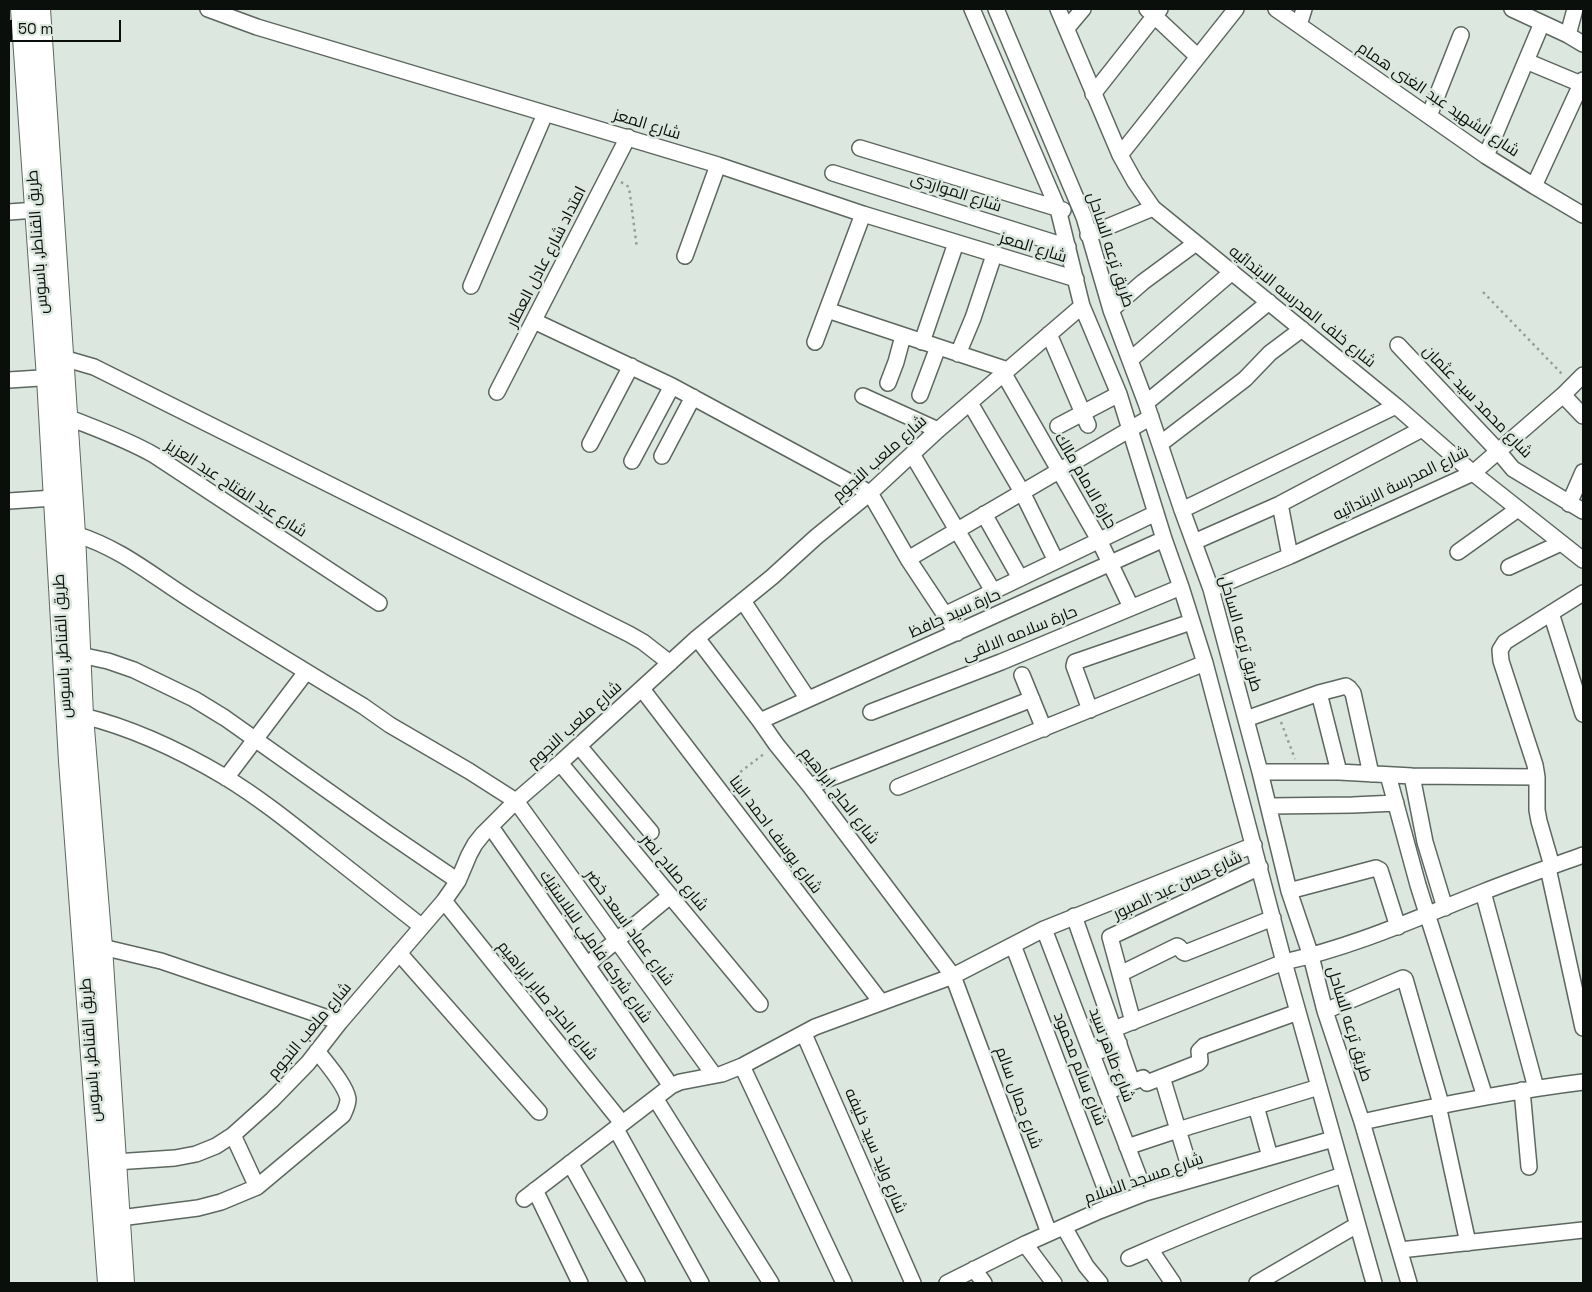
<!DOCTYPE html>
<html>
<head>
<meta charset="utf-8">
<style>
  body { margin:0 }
  #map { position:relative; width:1592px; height:1292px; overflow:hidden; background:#dbe7df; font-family:"Space Grotesk",sans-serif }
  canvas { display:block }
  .frame { position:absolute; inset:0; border:10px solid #0b0f0c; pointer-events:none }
  .scale { position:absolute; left:10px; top:20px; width:111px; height:22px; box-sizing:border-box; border:2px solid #0b0f0c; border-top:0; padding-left:6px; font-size:15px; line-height:18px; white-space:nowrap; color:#0b0f0c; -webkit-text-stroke:4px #dbe7df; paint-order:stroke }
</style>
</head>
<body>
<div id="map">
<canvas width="1592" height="1292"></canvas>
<div class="frame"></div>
<div class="scale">50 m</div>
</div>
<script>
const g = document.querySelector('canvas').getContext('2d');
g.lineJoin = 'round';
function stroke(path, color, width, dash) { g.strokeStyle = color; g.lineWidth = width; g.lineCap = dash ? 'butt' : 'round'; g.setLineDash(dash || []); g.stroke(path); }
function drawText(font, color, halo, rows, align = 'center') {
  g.font = font + ' "Space Grotesk",Cairo,sans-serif'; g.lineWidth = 5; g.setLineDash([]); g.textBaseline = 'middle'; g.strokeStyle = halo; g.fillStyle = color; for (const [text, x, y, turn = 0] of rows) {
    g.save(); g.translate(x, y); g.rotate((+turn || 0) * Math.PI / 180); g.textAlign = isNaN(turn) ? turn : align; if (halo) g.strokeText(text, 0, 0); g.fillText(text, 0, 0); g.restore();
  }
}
const path = new Path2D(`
  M 621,182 L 629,187 L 637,248
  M 1483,292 L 1563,375
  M 1281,722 L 1295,759
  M 730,780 L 765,753`);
const minor = new Path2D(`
  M 208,9 L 257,27 L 718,165 L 863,214 L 1076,279
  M 972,9 L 1058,209 L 1082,306 L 1119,394 L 1164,539 L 1181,587 L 1205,663 L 1284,962 L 1374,1283
  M 996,9 L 1084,217 L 1111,310 L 1146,403 L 1182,510 L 1211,589 L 1260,772 L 1289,891 L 1311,956 L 1325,1011 L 1362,1122 L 1409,1283
  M 1058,9 L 1120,155 L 1135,182 L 1153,208 L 1396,406 L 1473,473 L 1583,560
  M 1147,9 L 1197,56
  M 1276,9 L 1486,156 L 1534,186 L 1583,215
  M 1512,9 L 1568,35 L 1583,44
  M 1299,25 L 1304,9
  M 1067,28 L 1083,9
  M 1568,35 L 1575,9
  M 1526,61 L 1581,84
  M 1093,94 L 1160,9
  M 1429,116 L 1461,35
  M 860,148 L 1063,210
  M 1120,155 L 1236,9
  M 1486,156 L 1542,23
  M 833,173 L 1068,247
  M 1534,186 L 1583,80
  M 9,212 L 36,210
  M 1088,235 L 1153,208
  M 685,256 L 718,165
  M 471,286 L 545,114
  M 827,310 L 1008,370
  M 1111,310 L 1143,282 L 1196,243
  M 534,321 L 672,386 L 870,493 L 908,559 L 957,633
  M 1049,334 L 1088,425
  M 815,342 L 863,214
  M 922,342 L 956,243
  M 1398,345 L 1498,451 L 1513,469 L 1583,511
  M 958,354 L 973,318 L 994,255
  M 63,358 L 94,367 L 629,634 L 643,642 L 670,663
  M 1130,360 L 1232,272
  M 1004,374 L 1099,540 L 1131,607
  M 9,380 L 56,377
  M 888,383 L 896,362 L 903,336
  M 497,392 L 628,137
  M 920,395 L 938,347
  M 1563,395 L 1583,416
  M 863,396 L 938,430
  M 970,403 L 1022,492 L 1056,561
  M 1146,403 L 1269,302
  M 67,417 C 97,429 126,439 154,455 L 379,603
  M 1058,426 L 1119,394
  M 590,444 L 631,366
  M 1160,444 L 1245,379 L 1270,353 L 1302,329
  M 912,454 L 993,591
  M 662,456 L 693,397
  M 632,461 L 672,386
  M 9,501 L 54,498
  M 1280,504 L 1290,556
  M 1569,504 L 1583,472
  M 1182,510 L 1396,406
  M 984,514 L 1020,578
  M 75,534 C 122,549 150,574 191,600 C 247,636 305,671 363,706 L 390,725 L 469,771 L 516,801 L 714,1075
  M 1194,542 L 1280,504 L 1422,429
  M 1458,552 L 1518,509
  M 908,559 L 1151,417
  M 1509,567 L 1561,543
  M 1211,589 L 1290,556 L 1473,473 L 1563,395 L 1583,375
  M 743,601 L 808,699
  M 1551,613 L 1583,714
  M 944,615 L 1156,513
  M 697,638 L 760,721 L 776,744 L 810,786 L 953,976 L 1049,1233
  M 80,655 L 108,661 L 134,670 L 194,699 L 225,718 L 386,832 L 458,881
  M 1022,675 L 1044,729
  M 642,689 L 881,1002
  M 1319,693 L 1339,772
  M 1090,710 L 1074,666 L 1075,662 L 1191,622
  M 871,712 L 1001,662 L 1181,587
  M 83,716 C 133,728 181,751 225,777 C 258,797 288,821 317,844 C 352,872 387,899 421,926
  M 1246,719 L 1319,693 L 1346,686 L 1349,688 L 1353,693 L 1371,774
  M 760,721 L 1164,539
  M 579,746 L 651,832
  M 560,763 L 760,1004
  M 1260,772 L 1339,772 L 1412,776 L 1537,777
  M 1388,775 L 1418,885 L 1485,1097
  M 1412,776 L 1425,842 L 1445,908
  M 226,778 L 306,672
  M 810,786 L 1032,699
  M 898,787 L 1205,663
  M 1269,806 L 1353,805 L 1396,803
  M 491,827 L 671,1086
  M 1552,866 L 1539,821 L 1537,810 L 1537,777 L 1535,765 L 1501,661 L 1500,650 L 1505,642 L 1583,593
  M 1548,868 L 1583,1028
  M 1289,891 L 1376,868 L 1380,870 L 1398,927
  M 1483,892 L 1536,1088
  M 444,901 L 622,1123
  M 1074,916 L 1132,1082
  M 1044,929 L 1145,1193
  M 1013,945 L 1112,1206
  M 102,947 L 161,961 L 340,1022
  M 399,953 L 539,1112
  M 587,965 L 670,896
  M 1120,974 L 1177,946 L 1179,947 L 1183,952 L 1185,953 L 1273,918
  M 1325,1011 L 1403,978 L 1405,979 L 1441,1104
  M 1133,1022 L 1110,937 L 1260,867
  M 1114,1029 L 1284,962 C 1353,947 1417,918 1483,892 C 1516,879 1550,867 1583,855
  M 804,1034 L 913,1283
  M 1092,1054 L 1119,1043
  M 742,1066 L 844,1283
  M 1162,1077 L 1193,1179
  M 1522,1090 L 1529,1167
  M 1106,1092 L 1143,1078 L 1147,1083 L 1198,1063 L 1200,1061 L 1199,1051 L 1204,1046 L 1298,1012
  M 655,1098 L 771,1283
  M 1438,1105 L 1468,1243
  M 1256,1106 L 1270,1157
  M 1362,1122 C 1435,1106 1509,1091 1583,1082
  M 616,1129 L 701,1283
  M 233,1135 L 257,1187
  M 1127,1147 L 1178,1130 L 1319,1087
  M 115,1162 L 175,1158 L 196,1154 L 216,1146 L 233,1135 L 272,1100 L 308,1063 L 340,1022 L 444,901 L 458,881 L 469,855 L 475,844 L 483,834 L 516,801 L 560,763 L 697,638 L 772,577 L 816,537 L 870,493 L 938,430 L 1082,306
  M 570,1163 L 637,1283
  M 535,1190 L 580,1283
  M 524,1199 L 671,1086 L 680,1082 L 722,1074 L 742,1066 L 815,1027 L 953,976 L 1044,929 L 1254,845
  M 120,1218 L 198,1208 L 221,1202 L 257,1187 L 343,1115 C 345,1110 348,1105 348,1099 C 346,1085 326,1063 317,1051
  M 1064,1227 L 1086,1266 L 1100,1283
  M 1025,1244 L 1054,1283
  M 1150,1249 L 1173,1283
  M 1400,1250 L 1583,1230
  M 1129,1258 C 1200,1227 1269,1199 1343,1175
  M 974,1269 L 984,1283
  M 947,1283 L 1025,1244 L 1099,1211 L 1145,1193 L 1333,1139
  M 1257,1283 L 1357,1225`);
const secondary = new Path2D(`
  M 21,9 L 47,378 L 69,761 L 108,1283
  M 40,9 L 75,534 L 83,716 L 102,947 L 124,1283`);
const streetNames = [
  ["شارع الشهيد عبد الغنى همام",1438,100,34],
  ["شارع المعز",647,125,17],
  ["شارع المواردى",956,193,18],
  ["طريق القناطر, باسوس",38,242,-94],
  ["شارع المعز",1033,248,17],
  ["طريق ترعه الساحل",1110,250,72],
  ["امتداد شارع عادل العطار",547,257,-63],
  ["شارع خلف المدرسه الابتدائيه",1302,307,39],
  ["شارع محمد سيد عثمان",1477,402,46],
  ["شارع ملعب النجوم",880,459,-42],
  ["حارة الامام مالك",1085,481,60],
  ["شارع المدرسة الابتدائيه",1401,484,-26],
  ["شارع عبد الفتاح عبد العزيز",236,489,33],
  ["حارة سيد حافظ",955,614,-24],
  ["حارة سلامه الالفى",1020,634,-22],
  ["طريق ترعه الساحل",1240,634,74],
  ["طريق القناطر, باسوس",63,646,-93],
  ["شارع ملعب النجوم",575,725,-42],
  ["شارع الحاج ابراهيم",839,796,52],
  ["شارع يوسف احمد البنا",775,835,53],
  ["شارع صلاح نصر",674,873,50],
  ["شارع حسن عبد الصبور",1178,886,-25],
  ["شارع عماد اسعد خضر",629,928,54],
  ["شارع شركه فاملي للبلاستيك",595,947,55],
  ["شارع الحاج صابر ابراهيم",547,1001,51],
  ["طريق ترعه الساحل",1349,1024,73],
  ["شارع ملعب النجوم",310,1031,-50],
  ["طريق القناطر, باسوس",91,1050,-94],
  ["شارع طاهر سيد",1111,1055,69],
  ["شارع سالم محمود",1079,1069,69],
  ["شارع جمال سالم",1018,1098,70],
  ["شارع وليد سيد خليفه",875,1151,67],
  ["شارع مسجد السلام",1144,1179,-19]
];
stroke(minor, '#5d6760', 18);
stroke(secondary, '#5d6760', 22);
stroke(path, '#959e98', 2.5, [2.5, 4]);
stroke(minor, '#fff', 15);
stroke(secondary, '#fff', 20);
drawText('16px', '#0b0f0c', '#dbe7df', streetNames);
</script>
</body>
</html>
